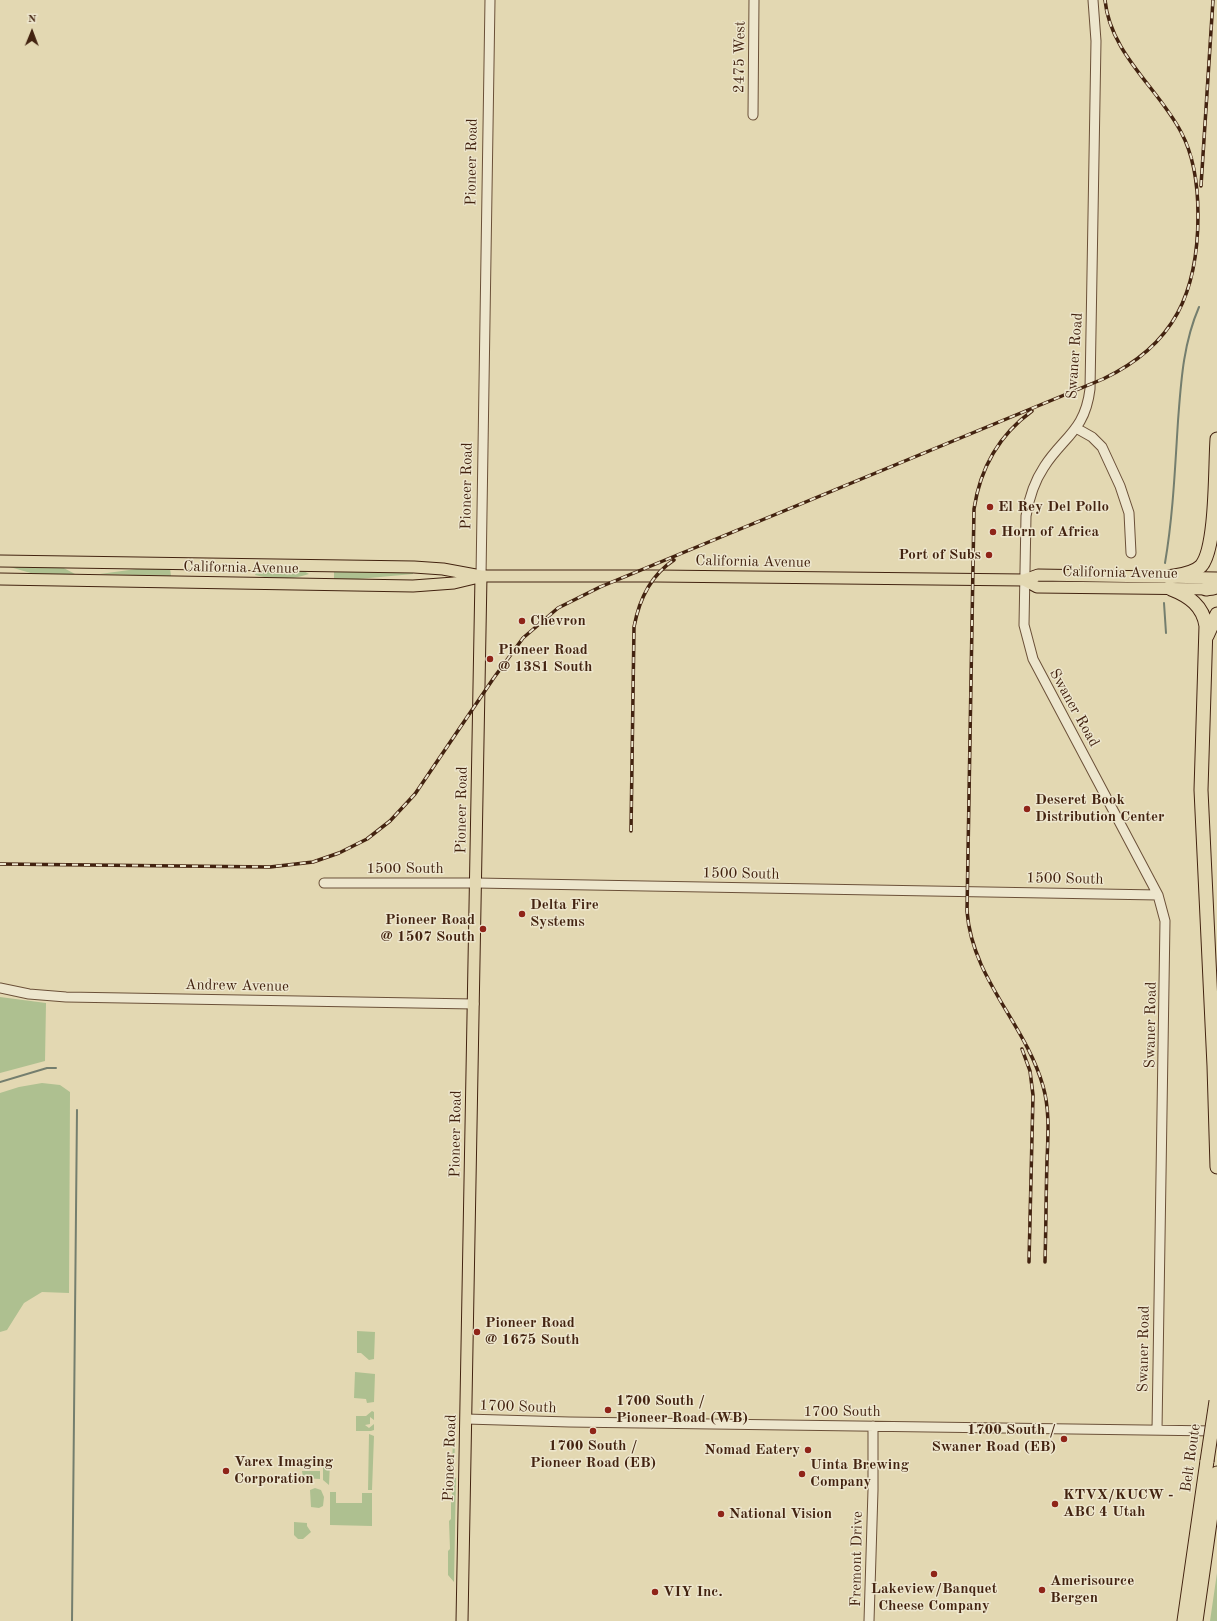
<!DOCTYPE html>
<html>
<head>
<meta charset="utf-8">
<style>
  body { margin:0 }
  #map { position:relative; width:1217px; height:1621px; overflow:hidden; background:#e3d8b2; font-family:"Old Standard TT",serif }
  canvas { display:block }
  .north { position:absolute; left:12px; top:12px; width:40px; height:40px; -webkit-text-stroke:3px #ede6cd; paint-order:stroke; rotate:1deg; font-size:11px; font-weight:700; line-height:16px; text-align:center; color:#432310 }
  .north::after { content:''; display:block; margin:auto; width:14px; height:18px; background:#432310; clip-path:polygon(50% 0,100% 100%,50% 72%,0 100%) }
</style>
</head>
<body>
<div id="map">
<canvas width="1217" height="1621"></canvas>
<div class="north">N</div>
</div>
<script>
const g = document.querySelector('canvas').getContext('2d');
g.lineJoin = 'round';
function fillPath(path, color) { g.fillStyle = color; g.fill(path, 'evenodd'); }
function stroke(path, color, width, dash) { g.strokeStyle = color; g.lineWidth = width; g.lineCap = dash ? 'butt' : 'round'; g.setLineDash(dash || []); g.stroke(path); }
function drawText(font, color, halo, rows, align = 'center') {
  g.font = font + ' "Old Standard TT",serif'; g.lineWidth = 3; g.setLineDash([]); g.textBaseline = 'middle'; g.strokeStyle = halo; g.fillStyle = color; for (const [text, x, y, turn = 0] of rows) {
    g.save(); g.translate(x, y); g.rotate((+turn || 0) * Math.PI / 180); g.textAlign = isNaN(turn) ? turn : align; if (halo) g.strokeText(text, 0, 0); g.fillText(text, 0, 0); g.restore();
  }
}
const green = new Path2D(`
  M 3,565 L 60,566 L 75,574 L 34,574 Z
  M 151,567 L 170,568 L 171,576 L 100,574 Z
  M 271,569 L 302,570 L 309,574 C 291,580 274,580 255,575 L 256,573 Z
  M 334,570 L 413,571 L 413,574 L 347,580 L 334,579 Z
  M 0,997 L 46,1003 L 45,1061 L 0,1073 Z
  M 42,1083 L 60,1085 L 70,1092 L 69,1293 L 42,1292 L 24,1303 L 7,1330 L 0,1332 L 0,1093 L 19,1087 Z
  M 357,1331 L 375,1332 L 374,1359 L 369,1360 L 361,1353 L 357,1353 Z
  M 355,1372 L 375,1374 L 374,1402 L 367,1403 L 366,1399 L 354,1398 Z
  M 372,1411 L 374,1412 L 374,1420 L 370,1417 L 370,1424 L 365,1425 L 369,1428 L 374,1424 L 374,1430 L 371,1431 L 356,1431 L 356,1416 L 366,1416 Z
  M 369,1434 L 374,1436 L 372,1490 L 368,1490 Z
  M 453,1441 L 455,1441 L 454,1475 L 452,1478 L 456,1478 L 454,1582 L 448,1575 L 448,1551 L 450,1549 L 449,1521 L 451,1519 L 451,1497 L 452,1495 L 451,1485 Z
  M 323,1463 L 330,1463 L 329,1485 L 323,1480 Z
  M 302,1471 L 320,1471 L 320,1479 L 303,1478 Z
  M 315,1488 L 321,1490 L 324,1497 L 323,1506 L 319,1508 L 311,1507 L 310,1490 Z
  M 330,1492 L 336,1492 L 336,1503 L 362,1503 L 362,1493 L 372,1493 L 372,1526 L 330,1525 Z
  M 294,1522 L 307,1523 L 307,1526 L 311,1532 L 303,1539 L 298,1539 L 294,1535 Z
  M 1217,1573 L 1217,1621 L 1210,1621 Z`);
const stream = new Path2D(`
  M 1165,563 C 1173,516 1175,468 1178,421 C 1181,382 1183,344 1199,307
  M 1164,603 L 1166,633
  M 0,1082 L 47,1068 L 56,1068
  M 72,1621 L 77,1110`);
const minor = new Path2D(`
  M 1093,0 L 1096,41 L 1090,389 C 1085,431 1063,437 1044,467 C 1034,482 1029,498 1026,516 L 1024,625 L 1033,659 L 1158,895 L 1165,921 L 1157,1430
  M 753,115 L 754,0
  M 1076,428 L 1092,437 L 1102,447 L 1120,486 L 1129,513 L 1131,553
  M 481,576 L 490,0
  M 324,883 L 476,883 L 1158,895
  M 0,988 L 29,994 L 66,997 L 474,1004
  M 466,1419 L 569,1422 L 1216,1431
  M 869,1621 L 873,1490 L 873,1426`);
const major = new Path2D(`
  M 0,561 L 414,567 L 443,569 L 481,576 L 657,576 L 1024,580 L 1038,575 L 1217,578
  M 0,579 L 413,586 L 454,583 L 479,577
  M 1024,580 L 1037,587 L 1213,589
  M 462,1621 L 481,576`);
const highway = new Path2D(`
  M 1169,577 C 1179,575 1193,574 1201,566 C 1217,548 1215,466 1217,439
  M 1171,589 C 1189,596 1203,606 1206,626 L 1201,790 L 1214,1066 L 1217,1167
  M 1206,589 L 1217,587
  M 1207,636 L 1217,614
  M 1184,1621 L 1207,1461
  M 1196,1621 L 1217,1473`);
const rail = new Path2D(`
  M 1201,186 L 1213,0
  M 1032,411 C 999,435 980,469 974,509 L 967,911 C 972,979 1025,1023 1043,1086 C 1050,1110 1048,1136 1047,1161 C 1046,1195 1046,1228 1045,1262
  M 631,831 L 634,627 C 639,600 651,575 674,560
  M 0,864 L 270,867 L 313,862 L 339,853 L 367,839 L 390,821 L 415,794 L 493,679 L 523,638 L 558,608 L 600,587 L 1103,379 C 1175,345 1198,292 1198,215 C 1198,187 1195,158 1181,132 C 1158,88 1110,53 1105,0
  M 1022,1049 L 1030,1071 L 1033,1095 L 1029,1262`);
const highwayBridge = new Path2D(`
  M 1207,1461 L 1216,1401`);
const markers = [
  [990,507,4,"#8f2418"],
  [993,532,4,"#8f2418"],
  [989,555,4,"#8f2418"],
  [522,621,4,"#8f2418"],
  [490,659,4,"#8f2418"],
  [1027,809,4,"#8f2418"],
  [522,914,4,"#8f2418"],
  [483,929,4,"#8f2418"],
  [477,1332,4,"#8f2418"],
  [608,1410,4,"#8f2418"],
  [593,1431,4,"#8f2418"],
  [1064,1439,4,"#8f2418"],
  [808,1450,4,"#8f2418"],
  [226,1471,4,"#8f2418"],
  [802,1474,4,"#8f2418"],
  [1055,1504,4,"#8f2418"],
  [721,1514,4,"#8f2418"],
  [934,1574,4,"#8f2418"],
  [1042,1590,4,"#8f2418"],
  [655,1592,4,"#8f2418"]
];
const streetNames = [
  ["2475 West",740,57,-89],
  ["Pioneer Road",472,162,-89],
  ["Swaner Road",1075,356,-86],
  ["Pioneer Road",467,486,-89],
  ["California Avenue",753,562,1],
  ["California Avenue",241,568,1],
  ["California Avenue",1120,573,1],
  ["Swaner Road",1074,708,61],
  ["Pioneer Road",462,810,-89],
  ["1500 South",405,869],
  ["1500 South",741,874,1],
  ["1500 South",1065,879,1],
  ["Andrew Avenue",237,986,1],
  ["Swaner Road",1151,1025,-89],
  ["Pioneer Road",456,1134,-89],
  ["Swaner Road",1144,1349,-89],
  ["1700 South",518,1407,2],
  ["1700 South",842,1412],
  ["Pioneer Road",450,1458,-88],
  ["Belt Route",1191,1458,-82],
  ["Fremont Drive",857,1559,-89]
];
const poiNames = [
  ["El Rey Del Pollo",998,507],
  ["Horn of Africa",1001,532],
  ["Port of Subs",981,555,"right"],
  ["Chevron",530,621],
  ["Pioneer Road",498,650],
  ["@ 1381 South",498,667],
  ["Deseret Book",1035,800],
  ["Distribution Center",1035,817],
  ["Delta Fire",530,905],
  ["Systems",530,922],
  ["Pioneer Road",475,920,"right"],
  ["@ 1507 South",475,937,"right"],
  ["Pioneer Road",485,1323],
  ["@ 1675 South",485,1340],
  ["1700 South /",616,1401],
  ["Pioneer Road (WB)",616,1418],
  ["1700 South /",1056,1430,"right"],
  ["Swaner Road (EB)",1056,1447,"right"],
  ["1700 South /",593,1446,"center"],
  ["Pioneer Road (EB)",593,1463,"center"],
  ["Nomad Eatery",800,1450,"right"],
  ["Varex Imaging",234,1462],
  ["Corporation",234,1479],
  ["Uinta Brewing",810,1465],
  ["Company",810,1482],
  ["KTVX/KUCW -",1063,1495],
  ["ABC 4 Utah",1063,1512],
  ["National Vision",729,1514],
  ["Amerisource",1050,1581],
  ["Bergen",1050,1598],
  ["Lakeview/Banquet",934,1589,"center"],
  ["Cheese Company",934,1606,"center"],
  ["VIY Inc.",663,1592]
];
fillPath(green, '#aec090');
stroke(stream, '#747e6e', 2);
stroke(minor, '#6b5038', 11);
stroke(major, '#432310', 13);
stroke(highway, '#432310', 15);
stroke(minor, '#ede6cd', 9);
stroke(major, '#e3d8b2', 11);
stroke(highway, '#e3d8b2', 13);
stroke(rail, '#432310', 3.5);
stroke(rail, '#ede6cd', 2, [6]);
stroke(highwayBridge, '#432310', 15, []);
stroke(highwayBridge, '#e3d8b2', 13);
for (const [x, y, r, color] of markers) { const dot = new Path2D(); dot.arc(x, y, r, 0, 2 * Math.PI); g.fillStyle = color; g.fill(dot); stroke(dot, '#ede6cd', 1.5); }
drawText('15px', '#432310', '#ede6cd', streetNames);
drawText('bold 15px', '#432310', '#ede6cd', poiNames, 'left');
</script>
</body>
</html>
